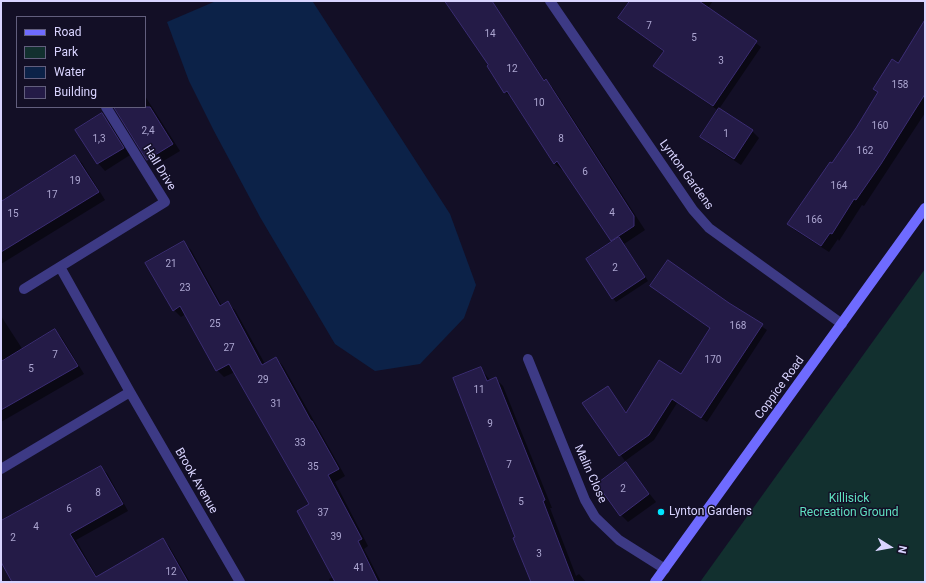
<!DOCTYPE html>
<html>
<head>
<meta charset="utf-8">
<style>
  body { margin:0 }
  #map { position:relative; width:926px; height:583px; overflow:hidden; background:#130f26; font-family:Roboto,sans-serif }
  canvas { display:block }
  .frame { position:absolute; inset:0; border:2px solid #d9d4ff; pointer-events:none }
  .legend { position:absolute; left:16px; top:16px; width:130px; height:92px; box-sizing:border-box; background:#130f26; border:1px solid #625e7d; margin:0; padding:5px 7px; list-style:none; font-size:12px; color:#d9d4ff }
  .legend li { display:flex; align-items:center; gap:8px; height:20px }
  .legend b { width:20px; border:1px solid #625e7d }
  .north { position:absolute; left:870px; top:527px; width:40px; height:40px; -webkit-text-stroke:3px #130f26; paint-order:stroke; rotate:101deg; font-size:11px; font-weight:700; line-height:16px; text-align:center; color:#d9d4ff }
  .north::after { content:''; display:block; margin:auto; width:14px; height:18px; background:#d9d4ff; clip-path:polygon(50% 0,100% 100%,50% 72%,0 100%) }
</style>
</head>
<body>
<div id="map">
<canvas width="926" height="583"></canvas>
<div class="frame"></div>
<ul class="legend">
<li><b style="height:5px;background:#6f6bff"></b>Road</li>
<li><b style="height:11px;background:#12302f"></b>Park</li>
<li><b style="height:11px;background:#0c2248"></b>Water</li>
<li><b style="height:11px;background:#241b47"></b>Building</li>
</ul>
<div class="north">N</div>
</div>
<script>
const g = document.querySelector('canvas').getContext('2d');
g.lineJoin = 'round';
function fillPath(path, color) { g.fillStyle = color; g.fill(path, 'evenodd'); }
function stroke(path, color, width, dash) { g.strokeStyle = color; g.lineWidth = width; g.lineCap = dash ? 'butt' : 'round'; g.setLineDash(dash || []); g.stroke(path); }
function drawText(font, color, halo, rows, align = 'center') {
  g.font = font + ' Roboto,sans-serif'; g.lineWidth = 3; g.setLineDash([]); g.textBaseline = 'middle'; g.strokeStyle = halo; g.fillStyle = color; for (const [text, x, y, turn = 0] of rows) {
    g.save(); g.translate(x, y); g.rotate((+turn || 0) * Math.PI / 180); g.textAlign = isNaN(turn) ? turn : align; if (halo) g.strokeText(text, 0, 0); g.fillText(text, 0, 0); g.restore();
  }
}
const green = new Path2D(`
  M 925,269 L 925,582 L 700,582 Z`);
const water = new Path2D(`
  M 216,1 L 313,2 L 450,214 L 476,285 L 464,318 L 420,364 L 375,371 L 335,344 L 260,217 L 214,131 L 189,81 L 167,22 Z`);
const shadow = new Path2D(`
  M 447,1 L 492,1 L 545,81 L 553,88 L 645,230 L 624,244 L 648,281 L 616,302 L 613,298 L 613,242 L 564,169 L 562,170 L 554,163 L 513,99 L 505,92 Z
  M 631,1 L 713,1 L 708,8 L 761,47 L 719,109 L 752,131 L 759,138 L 741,165 L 709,144 L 702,137 L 719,111 L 660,71 L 655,66 L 664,52 L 619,18 Z
  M 925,22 L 925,113 L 864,206 L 862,205 L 839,241 L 838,239 L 829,252 L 796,231 L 788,224 L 833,165 L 879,93 L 874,89 L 898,64 Z
  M 145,96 L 180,151 L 155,166 L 148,159 L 115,107 L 145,107 Z
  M 102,115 L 109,122 L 130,155 L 105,171 L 98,163 Z
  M 75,156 L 82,163 L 105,200 L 1,264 L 1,203 Z
  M 184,243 L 191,250 L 222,306 L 227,303 L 235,310 L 265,364 L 276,358 L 283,366 L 345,476 L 335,482 L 368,546 L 364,549 L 381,582 L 330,582 L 329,579 L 334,577 L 310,505 L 235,372 L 224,377 L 217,370 L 186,314 L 181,317 L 174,310 Z
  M 657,291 L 728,304 L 767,330 L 707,422 L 677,403 L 654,440 L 625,461 L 584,403 L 608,387 L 627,413 L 681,375 L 711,329 Z
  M 1,316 L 23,350 L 55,330 L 62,338 L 84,374 L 1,422 Z
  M 481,369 L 490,380 L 495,378 L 503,386 L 552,508 L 550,508 L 576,576 L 579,574 L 586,582 L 536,582 L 517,537 Z
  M 626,464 L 656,502 L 628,522 L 621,515 Z
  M 100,467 L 107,473 L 128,511 L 76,540 L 97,577 L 162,539 L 169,546 L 190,582 L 13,582 L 1,560 L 1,522 Z`);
const building = new Path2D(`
  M 445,1 L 492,1 L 544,81 L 546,79 L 634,216 L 634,226 L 611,241 L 557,161 L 554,164 L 507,91 L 504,93 L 487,66 L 488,65 Z
  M 630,1 L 699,1 L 757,41 L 713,106 L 653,66 L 664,51 L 618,18 Z
  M 925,20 L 925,94 L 881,164 L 856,200 L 854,199 L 832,234 L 830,233 L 821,246 L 787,224 L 830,162 L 832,163 L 856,128 L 878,92 L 873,89 L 892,59 L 898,63 Z
  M 114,107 L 150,107 L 173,144 L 147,160 Z
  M 719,108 L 753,130 L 734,159 L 700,137 Z
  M 102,113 L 124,148 L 97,164 L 75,130 Z
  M 75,155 L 99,192 L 1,252 L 1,202 Z
  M 619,237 L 645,277 L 612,299 L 586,259 Z
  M 184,241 L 220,306 L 228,301 L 262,365 L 276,357 L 311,421 L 312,421 L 339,469 L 328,475 L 362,539 L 358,541 L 378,582 L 335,582 L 297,511 L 309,504 L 229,364 L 216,371 L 180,306 L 173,311 L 145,263 Z
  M 668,260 L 729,303 L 763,324 L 701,418 L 672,399 L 649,435 L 619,456 L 582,403 L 608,386 L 626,413 L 659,360 L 681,374 L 710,328 L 650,286 Z
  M 55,329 L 78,366 L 1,410 L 1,362 Z
  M 481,367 L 487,381 L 496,377 L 545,500 L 543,501 L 574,582 L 531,582 L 513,538 L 515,537 L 453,378 Z
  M 626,462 L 649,494 L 620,516 L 597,484 Z
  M 101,466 L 123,504 L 70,534 L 96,577 L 163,538 L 188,582 L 12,582 L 1,562 L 1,521 Z`);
const street = new Path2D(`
  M 550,1 L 693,210 L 709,228 L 842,324
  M 60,267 L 130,392 L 240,582
  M 24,289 L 165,202 L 106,107
  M 528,359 L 585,500 L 595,517 L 619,540 L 665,569
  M 1,469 L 130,392`);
const secondary = new Path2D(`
  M 655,582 L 925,208`);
const markers = [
  [661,512,4,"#00e5ff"]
];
const numberNames = [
  ["7",649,26],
  ["14",490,34],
  ["5",694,38],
  ["3",721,61],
  ["12",512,69],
  ["158",900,85],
  ["10",539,103],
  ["160",880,126],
  ["2,4",148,131],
  ["1",726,134],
  ["1,3",99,139],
  ["8",561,139],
  ["162",865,151],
  ["6",585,172],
  ["19",75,181],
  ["164",839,186],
  ["17",52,195],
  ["4",612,213],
  ["15",13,214],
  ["166",814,220],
  ["21",171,264],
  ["2",615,268],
  ["23",185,288],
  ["25",215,324],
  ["168",738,326],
  ["27",229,348],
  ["7",55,355],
  ["170",713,360],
  ["5",31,369],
  ["29",263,380],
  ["11",479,390],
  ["31",276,404],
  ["9",490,424],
  ["33",300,443],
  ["7",509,465],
  ["35",313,467],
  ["2",623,489],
  ["8",98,493],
  ["5",521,502],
  ["6",69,509],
  ["37",323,513],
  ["4",36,527],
  ["39",336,537],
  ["2",13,538],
  ["3",539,554],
  ["41",359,568],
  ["12",171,572]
];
const streetNames = [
  ["Hall Drive",159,168,58],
  ["Lynton Gardens",686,175,54],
  ["Coppice Road",780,388,-54],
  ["Malin Close",590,474,66],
  ["Brook Avenue",196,481,60]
];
const parkNames = [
  ["Killisick",849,499],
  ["Recreation Ground",849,513]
];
const poiNames = [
  ["Lynton Gardens",669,512]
];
fillPath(green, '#12302f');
fillPath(water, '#0c2248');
fillPath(shadow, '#0007');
fillPath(building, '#241b47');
stroke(building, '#3b2d73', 1);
stroke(street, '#3d3a85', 10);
stroke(secondary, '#6f6bff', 10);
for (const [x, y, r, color] of markers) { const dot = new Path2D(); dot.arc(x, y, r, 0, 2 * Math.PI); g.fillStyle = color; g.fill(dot); stroke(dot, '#130f26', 1.5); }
drawText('10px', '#aca6d1', null, numberNames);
drawText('12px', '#d9d4ff', '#130f26', streetNames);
drawText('12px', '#5fe0c0', '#130f26', parkNames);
drawText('12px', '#d9d4ff', '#130f26', poiNames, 'left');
</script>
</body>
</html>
